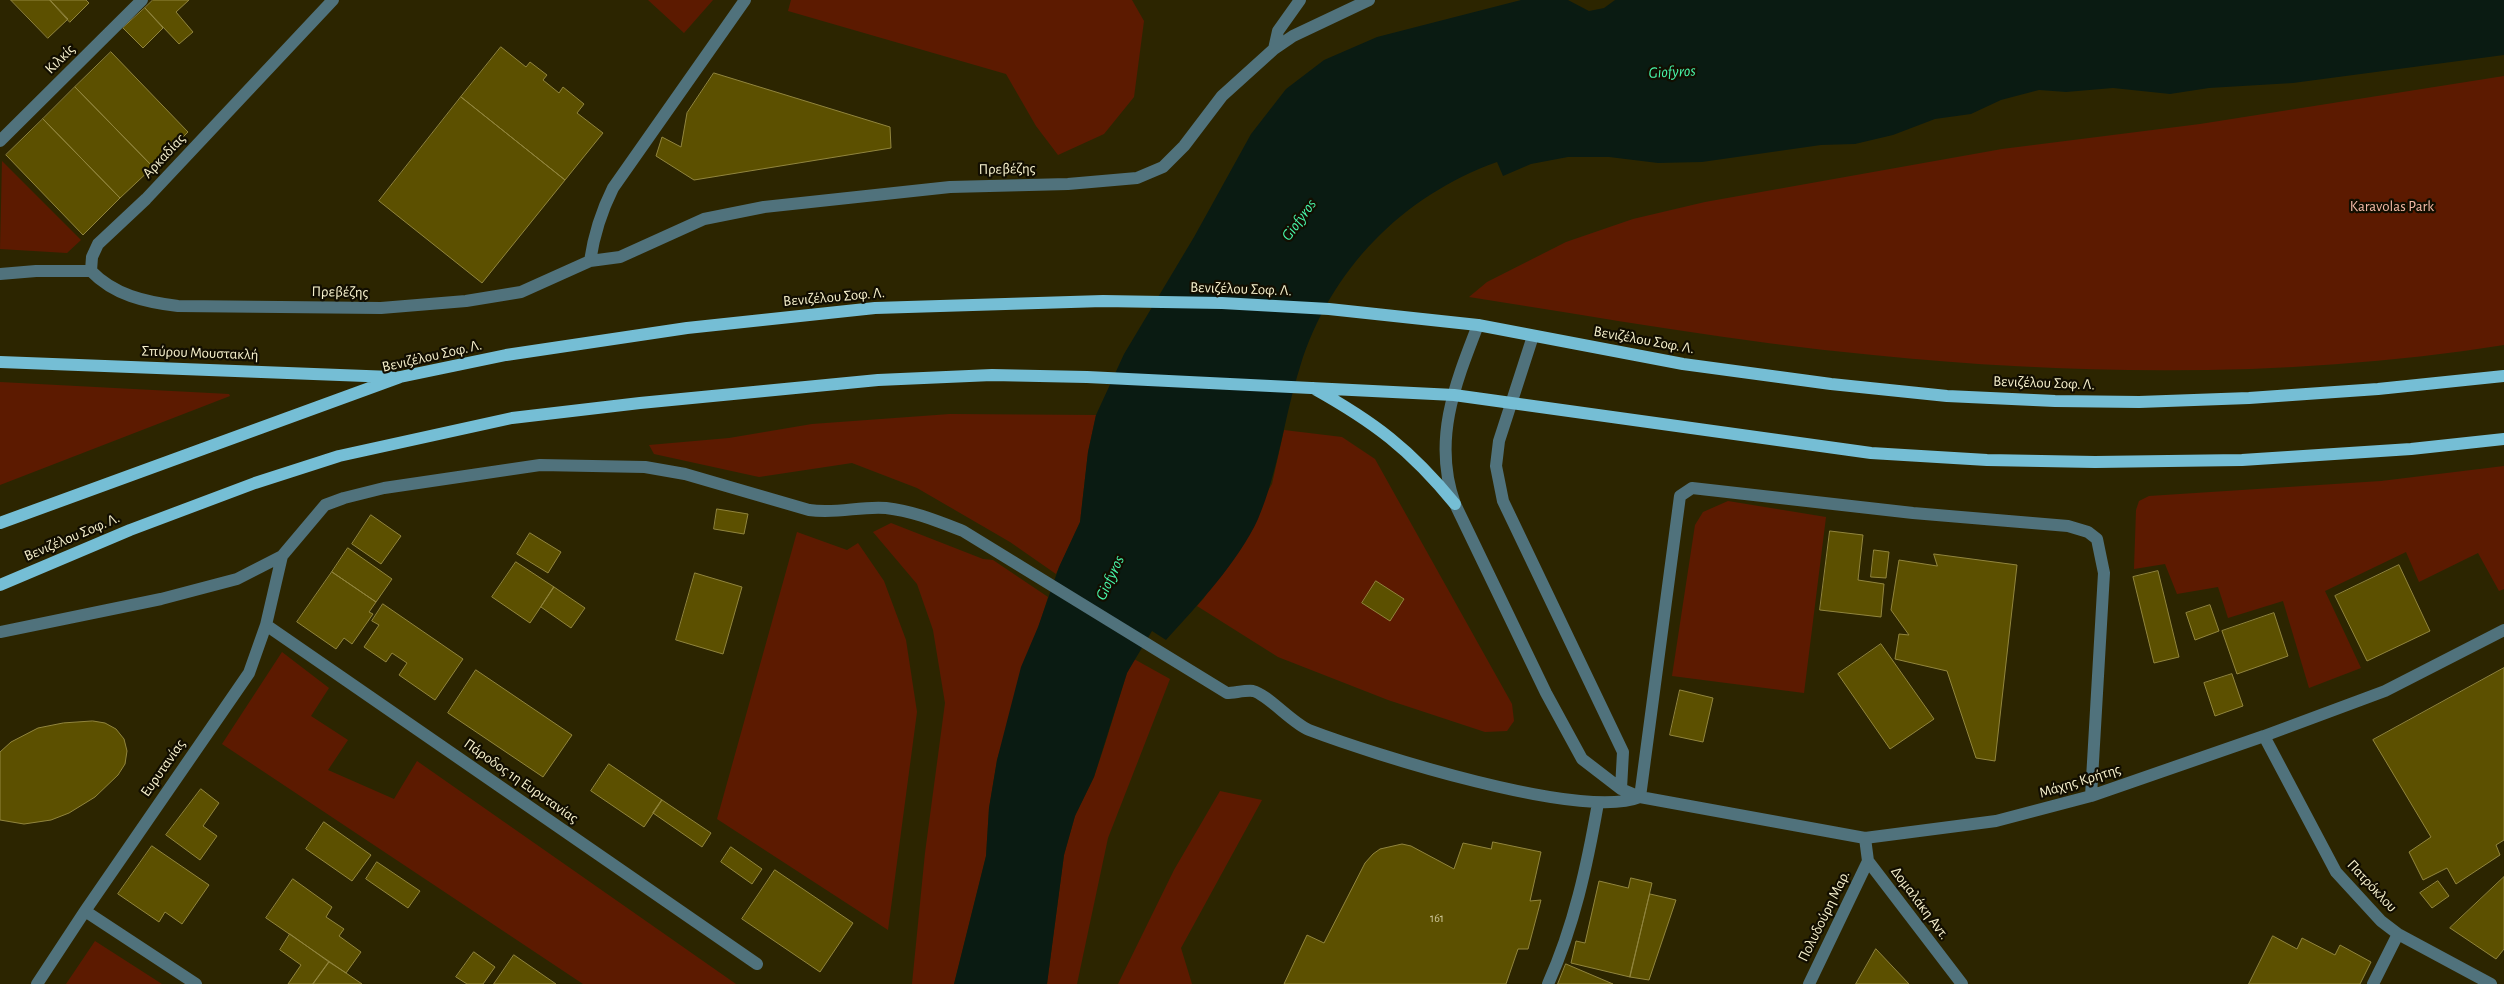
<!DOCTYPE html>
<html>
<head>
<meta charset="utf-8">
<style>
  body { margin:0 }
  canvas { display:block; background:#2c2500 }
</style>
</head>
<body>
<canvas width="2504" height="984"></canvas>
<script>
const g = document.querySelector('canvas').getContext('2d');
g.lineJoin = 'round';
function fillPath(path, color) { g.fillStyle = color; g.fill(path, 'evenodd'); }
function stroke(path, color, width, dash) { g.strokeStyle = color; g.lineWidth = width; g.lineCap = dash ? 'butt' : 'round'; g.setLineDash(dash || []); g.stroke(path); }
function drawText(font, color, halo, rows, align = 'center') {
  g.font = font + ' "Alegreya Sans",sans-serif'; g.lineWidth = 4.5; g.setLineDash([]); g.textBaseline = 'middle'; g.strokeStyle = halo; g.fillStyle = color; for (const [text, x, y, turn = 0] of rows) {
    g.save(); g.translate(x, y); g.rotate((+turn || 0) * Math.PI / 180); g.textAlign = isNaN(turn) ? turn : align; if (halo) g.strokeText(text, 0, 0); g.fillText(text, 0, 0); g.restore();
  }
}
const green = new Path2D(`
  M 648,0 L 713,0 L 684,33 Z
  M 791,0 L 1132,0 L 1144,21 L 1134,97 L 1104,134 L 1058,155 L 1036,126 L 1006,74 L 788,11 Z
  M 2504,76 L 2504,345 C 2296,378 2082,376 1873,355 C 1737,342 1603,318 1469,297 L 1487,282 L 1566,242 L 1633,219 L 1705,202 L 2002,149 L 2200,124 Z
  M 2,161 L 81,240 L 67,253 L 0,249 Z
  M 0,382 L 229,394 L 230,396 L 0,485 Z
  M 950,414 L 1096,415 L 1088,452 L 1080,522 L 1056,574 L 1010,542 L 917,488 L 852,463 L 759,477 L 654,454 L 649,445 L 729,438 L 812,424 Z
  M 1284,430 L 1342,437 L 1375,459 L 1512,704 L 1514,721 L 1507,731 L 1485,732 L 1388,700 L 1278,657 L 1197,606 L 1204,598 L 1272,484 Z
  M 2504,466 L 2504,589 L 2499,591 L 2478,553 L 2419,582 L 2406,552 L 2325,591 L 2361,668 L 2309,688 L 2283,601 L 2228,618 L 2218,587 L 2177,594 L 2165,564 L 2134,569 L 2136,510 L 2139,501 L 2149,496 L 2381,481 Z
  M 1728,501 L 1826,517 L 1804,693 L 1672,676 L 1695,525 L 1703,512 Z
  M 891,523 L 983,559 L 993,560 L 1048,597 L 997,760 L 989,808 L 986,856 L 954,984 L 912,984 L 925,853 L 945,703 L 933,630 L 917,584 L 873,532 Z
  M 797,532 L 847,550 L 858,543 L 884,581 L 906,640 L 917,712 L 888,930 L 717,819 Z
  M 282,652 L 329,688 L 311,716 L 348,740 L 328,770 L 394,799 L 417,761 L 736,984 L 583,984 L 222,744 Z
  M 1134,659 L 1170,679 L 1108,838 L 1077,984 L 1047,984 L 1064,855 L 1075,816 L 1094,777 L 1105,744 L 1127,673 Z
  M 1220,791 L 1262,800 L 1181,948 L 1192,984 L 1118,984 L 1174,870 Z
  M 95,941 L 162,984 L 66,984 Z`);
const water = new Path2D(`
  M 1521,0 L 1568,0 L 1589,11 L 1604,8 L 1615,0 L 2504,0 L 2504,55 L 2293,83 L 2209,88 L 2170,94 L 2113,88 L 2066,92 L 2039,90 L 2001,100 L 1971,114 L 1935,119 L 1893,135 L 1855,144 L 1821,145 L 1702,162 L 1658,163 L 1609,157 L 1568,157 L 1531,164 L 1503,176 L 1497,162 C 1402,196 1330,270 1300,367 C 1284,417 1279,470 1258,519 C 1239,561 1197,606 1166,640 L 1152,631 L 1127,673 L 1094,777 L 1075,816 L 1064,855 L 1047,984 L 954,984 L 986,856 L 989,808 L 997,760 L 1021,667 L 1038,627 L 1059,567 L 1080,522 L 1088,452 L 1096,415 L 1124,354 L 1194,237 L 1251,134 L 1286,89 L 1324,60 L 1377,37 Z`);
const building = new Path2D(`
  M 11,0 L 50,0 L 68,19 L 48,38 Z
  M 50,0 L 86,0 L 89,3 L 70,22 Z
  M 153,0 L 189,0 L 176,12 L 193,32 L 179,44 L 145,8 Z
  M 145,8 L 163,28 L 143,48 L 123,28 Z
  M 501,47 L 526,67 L 530,62 L 547,75 L 543,80 L 559,93 L 563,87 L 584,104 L 577,113 L 603,133 L 565,180 L 461,97 Z
  M 111,52 L 188,132 L 153,167 L 75,87 Z
  M 714,73 L 890,127 L 891,148 L 694,180 L 656,156 L 662,137 L 681,147 L 687,113 Z
  M 75,87 L 153,167 L 120,198 L 43,119 Z
  M 461,97 L 565,180 L 482,283 L 379,201 Z
  M 43,119 L 120,198 L 83,235 L 6,155 Z
  M 717,509 L 748,514 L 744,534 L 714,529 Z
  M 371,515 L 401,536 L 381,564 L 352,544 Z
  M 1830,531 L 1863,535 L 1858,580 L 1884,584 L 1881,617 L 1820,610 Z
  M 530,533 L 561,552 L 548,573 L 517,554 Z
  M 348,548 L 392,579 L 376,602 L 332,572 Z
  M 1874,550 L 1889,552 L 1886,578 L 1871,577 Z
  M 1934,554 L 2017,565 L 1995,761 L 1976,758 L 1947,671 L 1895,659 L 1899,634 L 1909,635 L 1891,610 L 1899,560 L 1937,566 Z
  M 516,562 L 554,587 L 530,623 L 492,597 Z
  M 2399,565 L 2430,631 L 2367,661 L 2335,596 Z
  M 2158,571 L 2179,657 L 2154,663 L 2133,577 Z
  M 332,572 L 376,602 L 369,612 L 373,614 L 352,644 L 344,638 L 336,649 L 297,622 Z
  M 695,573 L 742,587 L 723,654 L 676,640 Z
  M 1376,581 L 1404,599 L 1390,621 L 1362,603 Z
  M 554,587 L 585,608 L 571,628 L 541,607 Z
  M 383,604 L 463,659 L 435,700 L 399,675 L 407,663 L 392,653 L 386,662 L 364,647 L 379,625 L 372,621 Z
  M 2210,605 L 2219,631 L 2195,640 L 2186,613 Z
  M 2274,613 L 2288,656 L 2237,674 L 2222,631 Z
  M 1881,644 L 1934,719 L 1890,749 L 1838,674 Z
  M 2504,668 L 2504,840 L 2496,845 L 2500,855 L 2456,884 L 2447,868 L 2423,880 L 2409,852 L 2431,837 L 2373,740 Z
  M 476,670 L 572,735 L 543,777 L 448,713 Z
  M 2232,674 L 2243,706 L 2215,716 L 2204,683 Z
  M 1680,690 L 1713,698 L 1703,742 L 1670,735 Z
  M 93,721 L 105,723 L 116,729 L 124,739 L 127,751 L 125,764 L 118,775 L 95,797 L 69,813 L 51,820 L 24,824 L 0,820 L 0,752 L 11,742 L 38,728 L 63,723 Z
  M 609,764 L 662,800 L 644,827 L 591,791 Z
  M 201,789 L 219,803 L 203,826 L 217,836 L 200,860 L 166,835 Z
  M 662,800 L 711,833 L 702,847 L 653,813 Z
  M 324,822 L 371,855 L 352,881 L 306,849 Z
  M 1493,842 L 1541,852 L 1530,901 L 1541,900 L 1528,949 L 1518,949 L 1506,984 L 1284,984 L 1307,935 L 1324,943 L 1365,863 L 1373,854 L 1380,849 L 1402,844 L 1411,846 L 1454,869 L 1463,843 L 1491,849 Z
  M 152,846 L 209,885 L 182,924 L 165,912 L 159,922 L 118,894 Z
  M 731,847 L 762,869 L 752,884 L 721,862 Z
  M 377,862 L 420,891 L 408,908 L 366,879 Z
  M 775,870 L 853,923 L 820,972 L 742,919 Z
  M 2504,877 L 2504,949 L 2496,959 L 2450,928 Z
  M 1631,878 L 1652,883 L 1630,977 L 1571,963 L 1576,941 L 1585,943 L 1599,881 L 1628,888 Z
  M 293,879 L 332,907 L 326,917 L 344,929 L 339,936 L 361,952 L 346,973 L 266,918 Z
  M 2438,881 L 2449,896 L 2432,908 L 2420,893 Z
  M 1650,894 L 1676,900 L 1649,980 L 1630,977 Z
  M 290,934 L 329,962 L 313,984 L 288,984 L 301,965 L 280,950 Z
  M 2273,936 L 2297,949 L 2302,938 L 2335,955 L 2340,945 L 2371,962 L 2360,984 L 2249,984 Z
  M 1876,949 L 1909,984 L 1856,984 Z
  M 474,952 L 495,967 L 483,984 L 467,984 L 456,977 Z
  M 514,955 L 556,984 L 494,984 Z
  M 329,962 L 346,973 L 362,984 L 313,984 Z
  M 1566,964 L 1613,984 L 1558,984 Z`);
const minor = new Path2D(`
  M 1274,49 L 1278,31 L 1300,0
  M 0,141 L 142,0
  M 590,261 C 594,234 601,212 613,188 L 745,0
  M 91,271 C 114,295 145,302 178,306 L 381,308 L 466,301 L 521,292 L 590,261 L 620,257 L 704,219 L 764,207 L 950,187 L 1068,184 L 1137,178 L 1163,167 L 1184,146 L 1222,96 L 1274,49 L 1293,36 L 1369,0
  M 0,274 L 36,271 L 91,271 L 92,257 L 98,244 L 146,199 L 333,0
  M 1478,325 C 1455,384 1432,441 1455,504 L 1546,693 L 1582,759 L 1621,789 L 1640,797 L 1865,838 L 1996,821 L 2091,796 L 2264,736 L 2385,691 L 2504,630
  M 1533,336 L 1499,441 L 1496,466 L 1503,501 L 1623,752 L 1621,789
  M 266,625 L 757,964
  M 0,632 L 161,599 L 237,579 L 282,556 L 325,505 L 344,498 L 384,488 L 540,465 L 645,467 L 685,474 L 809,510 C 838,514 859,506 886,508 C 913,511 937,521 963,531 L 1227,693 C 1234,693 1246,690 1253,691 C 1267,694 1293,724 1309,730 C 1372,754 1582,821 1640,797
  M 2264,736 L 2336,872 L 2381,921 L 2398,934 L 2491,984
  M 1640,797 L 1680,496 L 1692,488 L 1913,513 L 2068,526 L 2088,532 L 2097,539 L 2104,573 L 2091,796
  M 1865,838 L 1868,861 L 1962,984
  M 85,911 L 196,984
  M 37,984 L 85,911 L 249,673 L 266,625 L 282,556
  M 1548,984 C 1574,926 1587,866 1598,803
  M 1809,984 L 1868,861
  M 2373,984 L 2398,934`);
const major = new Path2D(`
  M 0,362 L 392,377
  M 1313,388 C 1374,422 1410,449 1455,504
  M 0,523 L 400,377 L 506,355 L 687,328 L 875,308 L 1103,301 L 1222,303 L 1329,309 L 1478,325 L 1683,364 L 1831,384 L 1947,396 L 2055,401 L 2139,402 L 2249,398 L 2378,389 L 2504,376
  M 0,585 L 130,530 L 255,483 L 339,456 L 512,418 L 640,403 L 878,380 L 992,375 L 1087,377 L 1454,395 L 1871,453 L 1987,460 L 2095,462 L 2242,460 L 2411,449 L 2504,439`);
const numberNames = [
  ["161",1437,918]
];
const streetNames = [
  ["Κιλκίς",60,59,-45],
  ["Αρκαδίας",164,156,-47],
  ["Πρεβέζης",1007,169,-1],
  ["Βενιζέλου Σοφ. Λ.",1241,289,2],
  ["Πρεβέζης",340,292,1],
  ["Βενιζέλου Σοφ. Λ.",834,297,-5],
  ["Βενιζέλου Σοφ. Λ.",1644,340,10],
  ["Σπύρου Μουστακλή",200,353,2],
  ["Βενιζέλου Σοφ. Λ.",432,356,-13],
  ["Βενιζέλου Σοφ. Λ.",2044,383,2],
  ["Βενιζέλου Σοφ. Λ.",72,537,-23],
  ["Ευρυτανίας",163,768,-55],
  ["Πάροδος 1η Ευρυτανίας",521,781,35],
  ["Μάχης Κρήτης",2080,781,-17],
  ["Πατρόκλου",2372,886,47],
  ["Δομαλάκη Αντ.",1920,903,53],
  ["Πολυδούρη Μαρ.",1824,916,-64]
];
const parkNames = [
  ["Karavolas Park",2392,206]
];
const waterNames = [
  ["Giofyros",1672,72,-3],
  ["Giofyros",1299,220,-54],
  ["Giofyros",1110,578,-65]
];
fillPath(green, '#5c1a00');
fillPath(water, '#0a1b12');
fillPath(building, '#5c5000');
stroke(building, '#91853d', 1);
stroke(minor, '#50727c', 12);
stroke(major, '#75bed5', 12);
drawText('12px', '#d0c99a', null, numberNames);
drawText('15px', '#f7f1cd', '#120e00', streetNames);
drawText('15px', '#f3baa7', '#120e00', parkNames);
drawText('italic 16px', '#48f7aa', '#120e00', waterNames);
</script>
</body>
</html>
